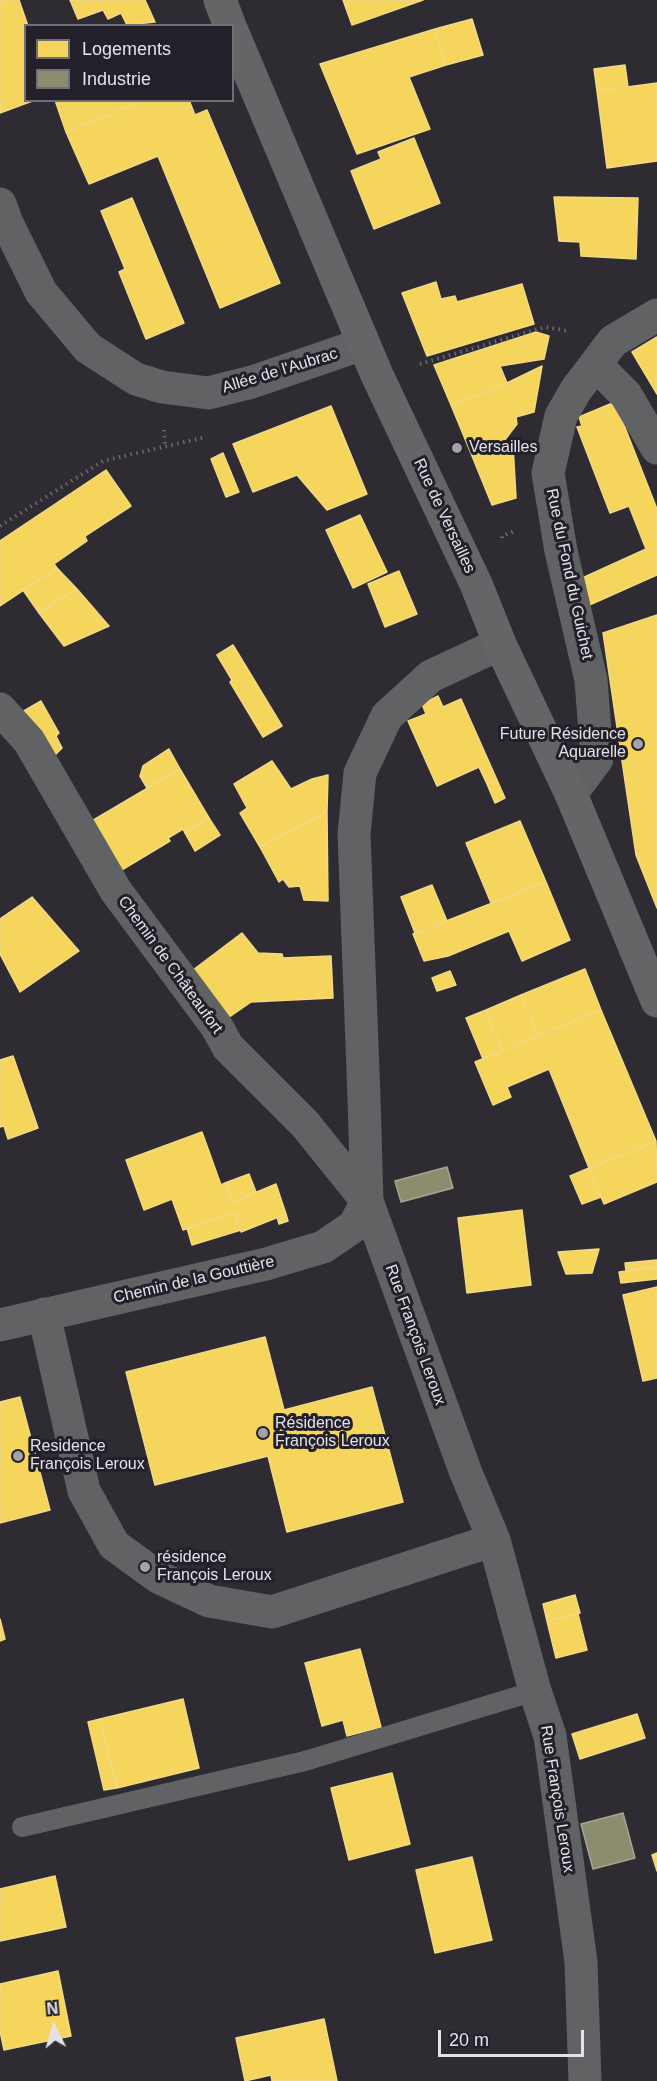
<!DOCTYPE html>
<html>
<head>
<meta charset="utf-8">
<style>
  body { margin:0 }
  #map { position:relative; width:657px; height:2081px; overflow:hidden; background:#2e2c32; font-family:Helvetica,sans-serif }
  canvas { display:block }
  .legend { position:absolute; left:24px; top:24px; width:210px; height:78px; box-sizing:border-box; background:#23202a; border:2px solid #706e76; margin:0; padding:8px 10px; list-style:none; font-size:18px; color:#e4e2e9 }
  .legend li { display:flex; align-items:center; gap:12px; height:30px }
  .legend b { width:30px; border:2px solid #706e76 }
  .north { position:absolute; left:24px; top:1997px; width:60px; height:60px; -webkit-text-stroke:4px #23202a; paint-order:stroke; rotate:355deg; font-size:16px; font-weight:700; line-height:24px; text-align:center; color:#e4e2e9 }
  .north::after { content:''; display:block; margin:auto; width:21px; height:27px; background:#e4e2e9; clip-path:polygon(50% 0,100% 100%,50% 72%,0 100%) }
  .scale { position:absolute; left:438px; top:2030px; width:146px; height:27px; box-sizing:border-box; border:3px solid #e4e2e9; border-top:0; padding-left:8px; font-size:18px; line-height:21px; white-space:nowrap; color:#e4e2e9; -webkit-text-stroke:4px #23202a; paint-order:stroke }
</style>
</head>
<body>
<div id="map">
<canvas width="657" height="2081"></canvas>
<ul class="legend">
<li><b style="height:16px;background:#f6d55c"></b>Logements</li>
<li><b style="height:16px;background:#8c8c6e"></b>Industrie</li>
</ul>
<div class="north">N</div>
<div class="scale">20 m</div>
</div>
<script>
const g = document.querySelector('canvas').getContext('2d');
g.lineJoin = 'round';
function fillPath(path, color) { g.fillStyle = color; g.fill(path, 'evenodd'); }
function stroke(path, color, width, dash) { g.strokeStyle = color; g.lineWidth = width; g.lineCap = dash ? 'butt' : 'round'; g.setLineDash(dash || []); g.stroke(path); }
function drawText(font, color, halo, rows, align = 'center') {
  g.font = font + ' Helvetica,sans-serif'; g.lineWidth = 6; g.setLineDash([]); g.textBaseline = 'middle'; g.strokeStyle = halo; g.fillStyle = color; for (const [text, x, y, turn = 0] of rows) {
    g.save(); g.translate(x, y); g.rotate((+turn || 0) * Math.PI / 180); g.textAlign = isNaN(turn) ? turn : align; if (halo) g.strokeText(text, 0, 0); g.fillText(text, 0, 0); g.restore();
  }
}
const homes = new Path2D(`
  M 0,0 L 19,0 L 28,26 L 26,26 L 26,100 L 35,100 L 0,113 Z
  M 70,0 L 145,0 L 155,22 L 127,25 L 121,13 L 108,19 L 103,10 L 78,19 Z
  M 343,0 L 423,0 L 352,25 Z
  M 472,19 L 483,55 L 446,65 L 435,29 Z
  M 435,29 L 446,65 L 409,77 L 430,129 L 357,154 L 320,64 Z
  M 625,65 L 628,87 L 597,91 L 594,69 Z
  M 657,83 L 657,161 L 607,168 L 597,91 Z
  M 55,100 L 146,100 L 66,132 Z
  M 146,100 L 189,100 L 195,115 L 207,110 L 280,283 L 220,308 L 158,156 L 89,184 L 66,132 Z
  M 414,138 L 440,203 L 374,229 L 351,171 L 381,159 L 378,152 Z
  M 554,197 L 638,198 L 636,259 L 581,256 L 580,242 L 559,241 Z
  M 132,198 L 184,323 L 146,339 L 119,272 L 125,269 L 101,211 Z
  M 436,282 L 441,299 L 455,296 L 457,302 L 522,284 L 534,324 L 427,356 L 402,293 Z
  M 536,332 L 549,336 L 544,359 L 500,366 L 507,383 L 451,405 L 434,365 Z
  M 657,337 L 657,394 L 632,352 Z
  M 542,366 L 534,412 L 516,417 L 517,424 L 504,441 L 470,451 L 451,405 L 507,383 Z
  M 615,402 L 657,509 L 657,575 L 585,607 L 580,579 L 646,549 L 629,506 L 610,513 L 577,427 L 582,426 L 579,417 Z
  M 331,406 L 367,494 L 327,510 L 297,475 L 253,492 L 233,444 Z
  M 504,441 L 513,445 L 516,498 L 492,505 L 470,451 Z
  M 223,453 L 239,492 L 226,497 L 211,459 Z
  M 106,470 L 131,506 L 85,536 L 87,541 L 54,564 L 57,568 L 0,606 L 0,541 Z
  M 360,515 L 387,572 L 353,588 L 326,530 Z
  M 57,568 L 77,589 L 39,613 L 23,590 Z
  M 399,571 L 417,614 L 385,627 L 368,584 Z
  M 77,589 L 109,626 L 64,646 L 39,613 Z
  M 657,615 L 657,908 L 636,855 L 603,633 Z
  M 233,645 L 282,726 L 263,737 L 230,682 L 232,680 L 217,655 Z
  M 438,696 L 443,707 L 461,699 L 497,780 L 487,784 L 479,767 L 437,786 L 408,721 L 426,714 L 422,704 Z
  M 41,701 L 59,733 L 56,736 L 62,748 L 51,759 L 22,712 Z
  M 169,749 L 180,769 L 147,788 L 140,776 L 143,766 Z
  M 272,761 L 291,789 L 312,779 L 328,775 L 327,812 L 260,847 L 240,813 L 247,808 L 234,784 Z
  M 180,769 L 209,818 L 185,833 L 183,829 L 168,838 L 170,841 L 120,871 L 90,822 Z
  M 497,780 L 505,798 L 495,803 L 487,784 Z
  M 327,812 L 328,901 L 304,900 L 300,886 L 289,887 L 283,879 L 279,882 L 260,847 Z
  M 209,818 L 220,835 L 195,851 L 185,833 Z
  M 520,821 L 546,882 L 491,903 L 466,843 Z
  M 546,882 L 570,940 L 522,961 L 509,931 L 448,956 L 424,961 L 413,934 Z
  M 432,885 L 447,921 L 415,933 L 401,897 Z
  M 32,897 L 79,951 L 20,992 L 0,954 L 0,919 Z
  M 242,933 L 258,953 L 282,954 L 283,958 L 331,956 L 333,998 L 251,1002 L 225,1020 L 193,970 Z
  M 585,969 L 601,1010 L 538,1036 L 521,995 Z
  M 450,971 L 456,985 L 437,991 L 432,978 Z
  M 521,995 L 538,1036 L 502,1051 L 486,1010 Z
  M 486,1010 L 502,1051 L 483,1059 L 466,1018 Z
  M 601,1010 L 656,1141 L 589,1168 L 549,1069 L 507,1087 L 511,1097 L 493,1105 L 475,1062 Z
  M 13,1056 L 38,1128 L 8,1139 L 4,1126 L 0,1127 L 0,1060 Z
  M 202,1132 L 221,1185 L 225,1183 L 233,1202 L 276,1184 L 286,1214 L 241,1232 L 235,1213 L 183,1230 L 172,1199 L 144,1210 L 126,1160 Z
  M 656,1141 L 657,1182 L 604,1204 L 589,1168 Z
  M 589,1168 L 601,1197 L 582,1204 L 570,1176 Z
  M 249,1174 L 256,1192 L 233,1202 L 225,1183 Z
  M 522,1210 L 531,1285 L 467,1293 L 458,1218 Z
  M 235,1213 L 241,1230 L 192,1245 L 187,1228 Z
  M 286,1214 L 288,1221 L 279,1224 L 277,1217 Z
  M 599,1249 L 592,1273 L 566,1274 L 558,1252 Z
  M 657,1260 L 657,1267 L 626,1271 L 625,1263 Z
  M 657,1267 L 657,1279 L 621,1283 L 619,1272 Z
  M 657,1287 L 657,1378 L 643,1381 L 623,1295 Z
  M 265,1337 L 284,1410 L 372,1387 L 403,1502 L 287,1532 L 268,1456 L 155,1485 L 126,1372 Z
  M 20,1397 L 50,1510 L 0,1523 L 0,1402 Z
  M 575,1595 L 580,1613 L 547,1621 L 543,1604 Z
  M 578,1614 L 587,1650 L 556,1658 L 547,1621 Z
  M 0,1619 L 5,1639 L 0,1641 Z
  M 360,1649 L 381,1727 L 347,1736 L 343,1720 L 322,1726 L 305,1663 Z
  M 183,1699 L 199,1768 L 117,1788 L 100,1719 Z
  M 637,1714 L 645,1738 L 580,1759 L 572,1734 Z
  M 100,1719 L 117,1788 L 104,1790 L 88,1722 Z
  M 392,1773 L 410,1844 L 349,1860 L 331,1788 Z
  M 657,1853 L 657,1871 L 652,1855 Z
  M 472,1857 L 492,1940 L 435,1953 L 416,1870 Z
  M 55,1876 L 66,1927 L 0,1941 L 0,1889 Z
  M 58,1971 L 71,2036 L 4,2050 L 0,2031 L 0,1984 Z
  M 324,2019 L 337,2081 L 272,2081 L 271,2075 L 245,2081 L 236,2038 Z`);
const industry = new Path2D(`
  M 447,1167 L 453,1188 L 401,1202 L 395,1181 Z
  M 623,1813 L 635,1858 L 593,1869 L 581,1824 Z`);
const path = new Path2D(`
  M 420,364 L 545,327 L 568,331
  M 164,430 L 165,446
  M 0,526 L 103,461 L 206,437
  M 502,538 L 502,536 L 515,531`);
const service = new Path2D(`
  M 22,1827 L 305,1761 L 535,1691`);
const minor = new Path2D(`
  M 0,204 L 7,223 L 41,292 L 88,348 L 136,379 L 162,387 L 208,393 L 252,382 L 363,344
  M 596,365 L 626,395 L 657,448
  M 500,644 L 431,676 L 387,716 L 360,773 L 354,834 L 364,1098 L 367,1201 L 466,1473 L 494,1540 L 535,1691 L 550,1736 L 581,1962 L 585,2081
  M 0,709 L 29,741 L 116,891 L 217,1027 L 228,1047 L 305,1124 L 367,1201
  M 571,794 L 597,759 L 591,680 L 561,551 L 548,473 L 561,416 L 576,390 L 613,341 L 657,315
  M 44,1314 L 84,1491 L 114,1545 L 158,1577 L 209,1601 L 272,1612 L 494,1540
  M 0,1325 L 266,1264 L 323,1247 L 354,1226 L 367,1201`);
const secondary = new Path2D(`
  M 220,0 L 230,26
  M 232,31 L 377,375 L 476,584 L 500,644 L 571,794 L 657,1001`);
const markers = [
  [457,448,6,"#a4a2a9"],
  [638,744,6,"#a4a2a9"],
  [263,1433,6,"#a4a2a9"],
  [18,1456,6,"#a4a2a9"],
  [145,1567,6,"#a4a2a9"]
];
const streetNames = [
  ["Allée de l'Aubrac",280,371,-17],
  ["Rue de Versailles",444,516,65],
  ["Rue du Fond du Guichet",569,574,78],
  ["Chemin de Châteaufort",170,965,54],
  ["Chemin de la Gouttière",194,1280,-13],
  ["Rue François Leroux",415,1335,70],
  ["Rue François Leroux",557,1799,81]
];
const poiNames = [
  ["Versailles",469,448],
  ["Future Résidence",626,735,"right"],
  ["Aquarelle",626,753,"right"],
  ["Résidence",275,1424],
  ["François Leroux",275,1442],
  ["Residence",30,1447],
  ["François Leroux",30,1465],
  ["résidence",157,1558],
  ["François Leroux",157,1576]
];
fillPath(homes, '#f6d55c');
stroke(homes, '#f1d986', 1.5);
fillPath(industry, '#8c8c6e');
stroke(industry, '#a6a693', 1.5);
stroke(path, '#6a6b6d', 4, [1.5, 4.5]);
stroke(service, '#616264', 20);
stroke(minor, '#616264', 33);
stroke(secondary, '#646567', 33);
for (const [x, y, r, color] of markers) { const dot = new Path2D(); dot.arc(x, y, r, 0, 2 * Math.PI); g.fillStyle = color; g.fill(dot); stroke(dot, '#23202a', 2); }
drawText('16px', '#e4e2e9', '#23202a', streetNames);
drawText('16px', '#e4e2e9', '#23202a', poiNames, 'left');
</script>
</body>
</html>
